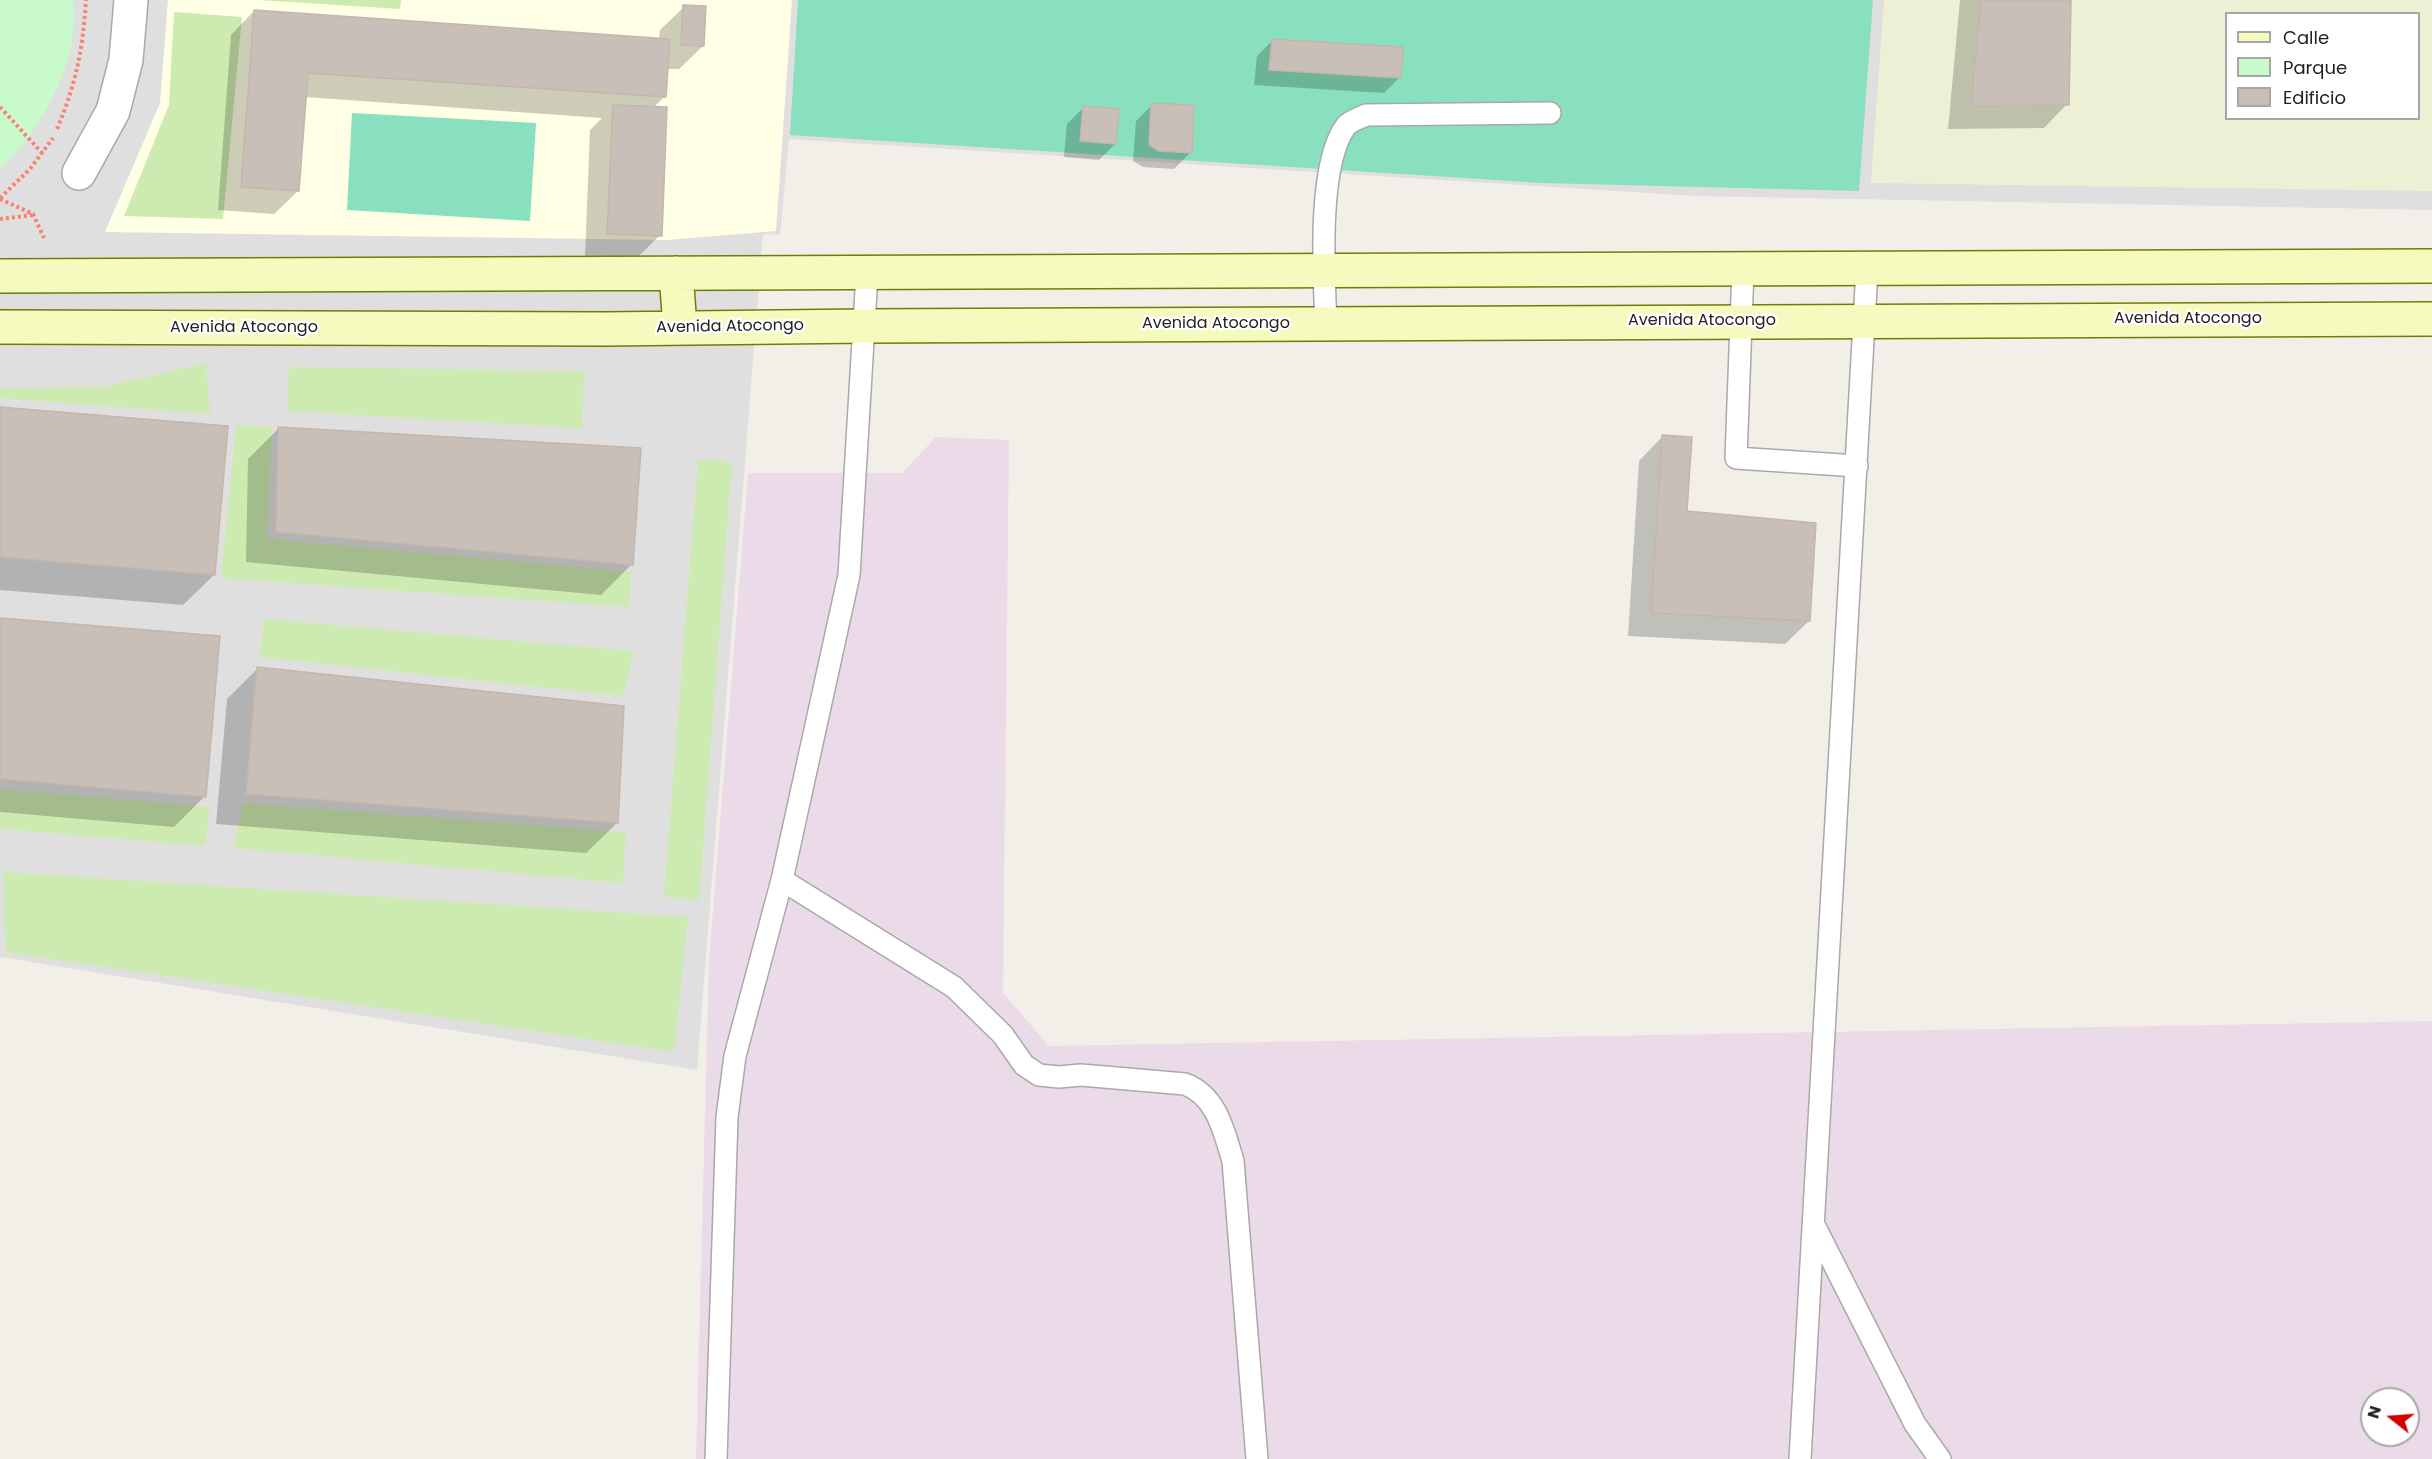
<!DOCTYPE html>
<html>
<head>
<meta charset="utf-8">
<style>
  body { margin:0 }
  #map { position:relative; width:2432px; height:1459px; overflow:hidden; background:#f2efe9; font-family:Poppins,sans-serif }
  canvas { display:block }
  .legend { position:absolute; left:2225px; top:12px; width:195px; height:108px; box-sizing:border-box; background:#fff; border:2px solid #a7a7a7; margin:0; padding:8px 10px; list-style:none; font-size:18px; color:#222 }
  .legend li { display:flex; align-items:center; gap:12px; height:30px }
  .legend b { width:30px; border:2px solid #a7a7a7 }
  .north { position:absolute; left:2360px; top:1387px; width:60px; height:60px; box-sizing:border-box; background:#fff; border:2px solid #a7a7a7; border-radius:50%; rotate:287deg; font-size:16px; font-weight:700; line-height:24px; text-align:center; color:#222 }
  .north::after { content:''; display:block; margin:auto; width:21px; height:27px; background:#d40000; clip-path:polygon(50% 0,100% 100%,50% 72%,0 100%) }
</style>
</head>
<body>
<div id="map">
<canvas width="2432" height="1459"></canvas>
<ul class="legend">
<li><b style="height:8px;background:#f7fabf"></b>Calle</li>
<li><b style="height:16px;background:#c8facc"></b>Parque</li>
<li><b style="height:16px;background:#c7bfb8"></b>Edificio</li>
</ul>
<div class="north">N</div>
</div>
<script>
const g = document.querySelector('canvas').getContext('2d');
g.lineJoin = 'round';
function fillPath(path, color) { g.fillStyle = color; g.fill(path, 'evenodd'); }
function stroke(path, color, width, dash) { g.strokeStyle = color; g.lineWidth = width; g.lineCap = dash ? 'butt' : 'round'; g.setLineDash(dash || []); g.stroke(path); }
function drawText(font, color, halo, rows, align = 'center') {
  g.font = font + ' Poppins,sans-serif'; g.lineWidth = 4.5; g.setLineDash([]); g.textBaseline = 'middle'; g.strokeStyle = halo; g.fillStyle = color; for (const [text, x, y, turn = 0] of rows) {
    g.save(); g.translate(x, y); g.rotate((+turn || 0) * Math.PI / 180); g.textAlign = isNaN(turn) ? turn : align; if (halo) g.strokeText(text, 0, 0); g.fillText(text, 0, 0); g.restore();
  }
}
const residential = new Path2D(`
  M 0,0 L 2432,0 L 2432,210 L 1695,196 L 789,139 L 780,235 L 763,234 L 697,1070 L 0,957 ZM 2226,14 L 2418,14 L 2418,118 L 2226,118 Z`);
const industrial = new Path2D(`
  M 936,437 L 1009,440 L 1003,993 L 1049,1046 L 2432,1021 L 2432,1459 L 696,1459 L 709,959 L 748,473 L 902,473 ZM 2372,1399 L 2408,1399 L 2408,1435 L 2372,1435 Z`);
const education = new Path2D(`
  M 168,0 L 792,0 L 776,231 L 667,240 L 105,232 L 160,103 Z`);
const farmland = new Path2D(`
  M 1884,0 L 2432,0 L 2432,191 L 1871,183 ZM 2226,14 L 2418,14 L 2418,118 L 2226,118 Z`);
const grass = new Path2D(`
  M 258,0 L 401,0 L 400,9 Z
  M 174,12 L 242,17 L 223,219 L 124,216 L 169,105 Z
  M 206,363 L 210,414 L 0,398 L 0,388 L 103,387 Z
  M 289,367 L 584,371 L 582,428 L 287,411 Z
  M 236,425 L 272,427 L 267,539 L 631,572 L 629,607 L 221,578 Z
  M 698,459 L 732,462 L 699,900 L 664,897 Z
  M 264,619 L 633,651 L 624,696 L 260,657 Z
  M 0,789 L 210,807 L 205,846 L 0,829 Z
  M 243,803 L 626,832 L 623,883 L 234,848 Z
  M 3,872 L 688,917 L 674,1052 L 6,952 Z`);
const park = new Path2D(`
  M 0,0 L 73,0 C 73,14 74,28 72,42 C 64,86 34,138 0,169 Z`);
const pitch = new Path2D(`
  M 798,0 L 1873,0 L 1859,191 L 1542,183 L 790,135 Z
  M 352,113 L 536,123 L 530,221 L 347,210 Z`);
const shadow = new Path2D(`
  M 1960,0 L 2069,0 L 2067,104 L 2044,128 L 1948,129 Z
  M 684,7 L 703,46 L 679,69 L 666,69 L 664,97 L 653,108 L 660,235 L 636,259 L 585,257 L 590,130 L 602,118 L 305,97 L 298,191 L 274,214 L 218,210 L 231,35 L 254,11 L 659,39 L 660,30 Z
  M 1273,40 L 1400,77 L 1384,93 L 1254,85 L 1257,56 Z
  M 1152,105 L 1190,153 L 1174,169 L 1143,167 L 1133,161 L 1136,121 Z
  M 1083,108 L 1115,144 L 1099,160 L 1064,157 L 1067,124 Z
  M 0,408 L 214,575 L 183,605 L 0,590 Z
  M 278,429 L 632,564 L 601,595 L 246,562 L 248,459 Z
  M 1662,437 L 1686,512 L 1809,621 L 1785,644 L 1628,636 L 1639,461 Z
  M 0,619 L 205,796 L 174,827 L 0,812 Z
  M 257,669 L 617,823 L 586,853 L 216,824 L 227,699 Z`);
const building = new Path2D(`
  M 1981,0 L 2071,0 L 2069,105 L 1971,106 Z
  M 683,5 L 706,6 L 704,46 L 681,45 Z
  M 254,10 L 670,39 L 666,97 L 308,73 L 299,191 L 241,187 Z
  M 1272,39 L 1403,47 L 1401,78 L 1269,70 Z
  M 1151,103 L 1194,105 L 1192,153 L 1159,151 L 1149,145 Z
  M 613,105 L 667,107 L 662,236 L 607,234 Z
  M 1083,106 L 1119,109 L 1116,144 L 1080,141 Z
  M 0,407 L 228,426 L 215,575 L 0,557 Z
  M 278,427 L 641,448 L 633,565 L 276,532 Z
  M 1662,435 L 1692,437 L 1687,511 L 1816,523 L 1810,621 L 1651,613 Z
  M 0,618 L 220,636 L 206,797 L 0,779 Z
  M 257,667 L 624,706 L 618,823 L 246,794 Z`);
const path = new Path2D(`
  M 0,107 L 42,153
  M 57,129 C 76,84 83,49 86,0
  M 0,198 L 30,169 L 53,138
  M 0,199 L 33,214 L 44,238
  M 0,219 L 32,215`);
const lane = new Path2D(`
  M 1743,269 L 1736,458 L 1857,466
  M 1326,324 C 1324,276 1317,164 1346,126 C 1350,121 1360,118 1366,115 L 1550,113
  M 782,880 L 954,987 L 1003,1035 L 1024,1065 L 1039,1075 L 1059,1077 L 1081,1075 L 1185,1084 C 1217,1096 1224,1132 1233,1161 L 1257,1459
  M 1814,1225 L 1915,1424 L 1940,1459
  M 716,1459 L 727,1117 L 735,1056 L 782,880 L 849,575 L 867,274
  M 1800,1459 L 1867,269`);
const street = new Path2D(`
  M 79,173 L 113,111 L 126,60 L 131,0`);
const secondary = new Path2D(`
  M 676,273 L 680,327
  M 0,276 L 2432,266
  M 0,327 L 605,329 L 865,326 L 2432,319`);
const streetNames = [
  ["Avenida Atocongo",2188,319],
  ["Avenida Atocongo",1702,321],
  ["Avenida Atocongo",1216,324],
  ["Avenida Atocongo",730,327,-1],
  ["Avenida Atocongo",244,328]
];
fillPath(residential, '#e0dfdf');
fillPath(industrial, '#ebdbe8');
fillPath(education, '#ffffe5');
fillPath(farmland, '#eef0d5');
fillPath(grass, '#cdebb0');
fillPath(park, '#c8facc');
fillPath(pitch, '#88e0be');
fillPath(shadow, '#0003');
fillPath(building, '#c7bfb8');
stroke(building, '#c4b6ab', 1.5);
stroke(lane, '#a9a9a9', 24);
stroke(street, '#a9a9a9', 36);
stroke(secondary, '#707d05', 36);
stroke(path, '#fa8072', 4, [3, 3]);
stroke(lane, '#fff', 21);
stroke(street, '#fff', 33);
stroke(secondary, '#f7fabf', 33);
drawText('16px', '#222', '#fff', streetNames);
</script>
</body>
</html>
